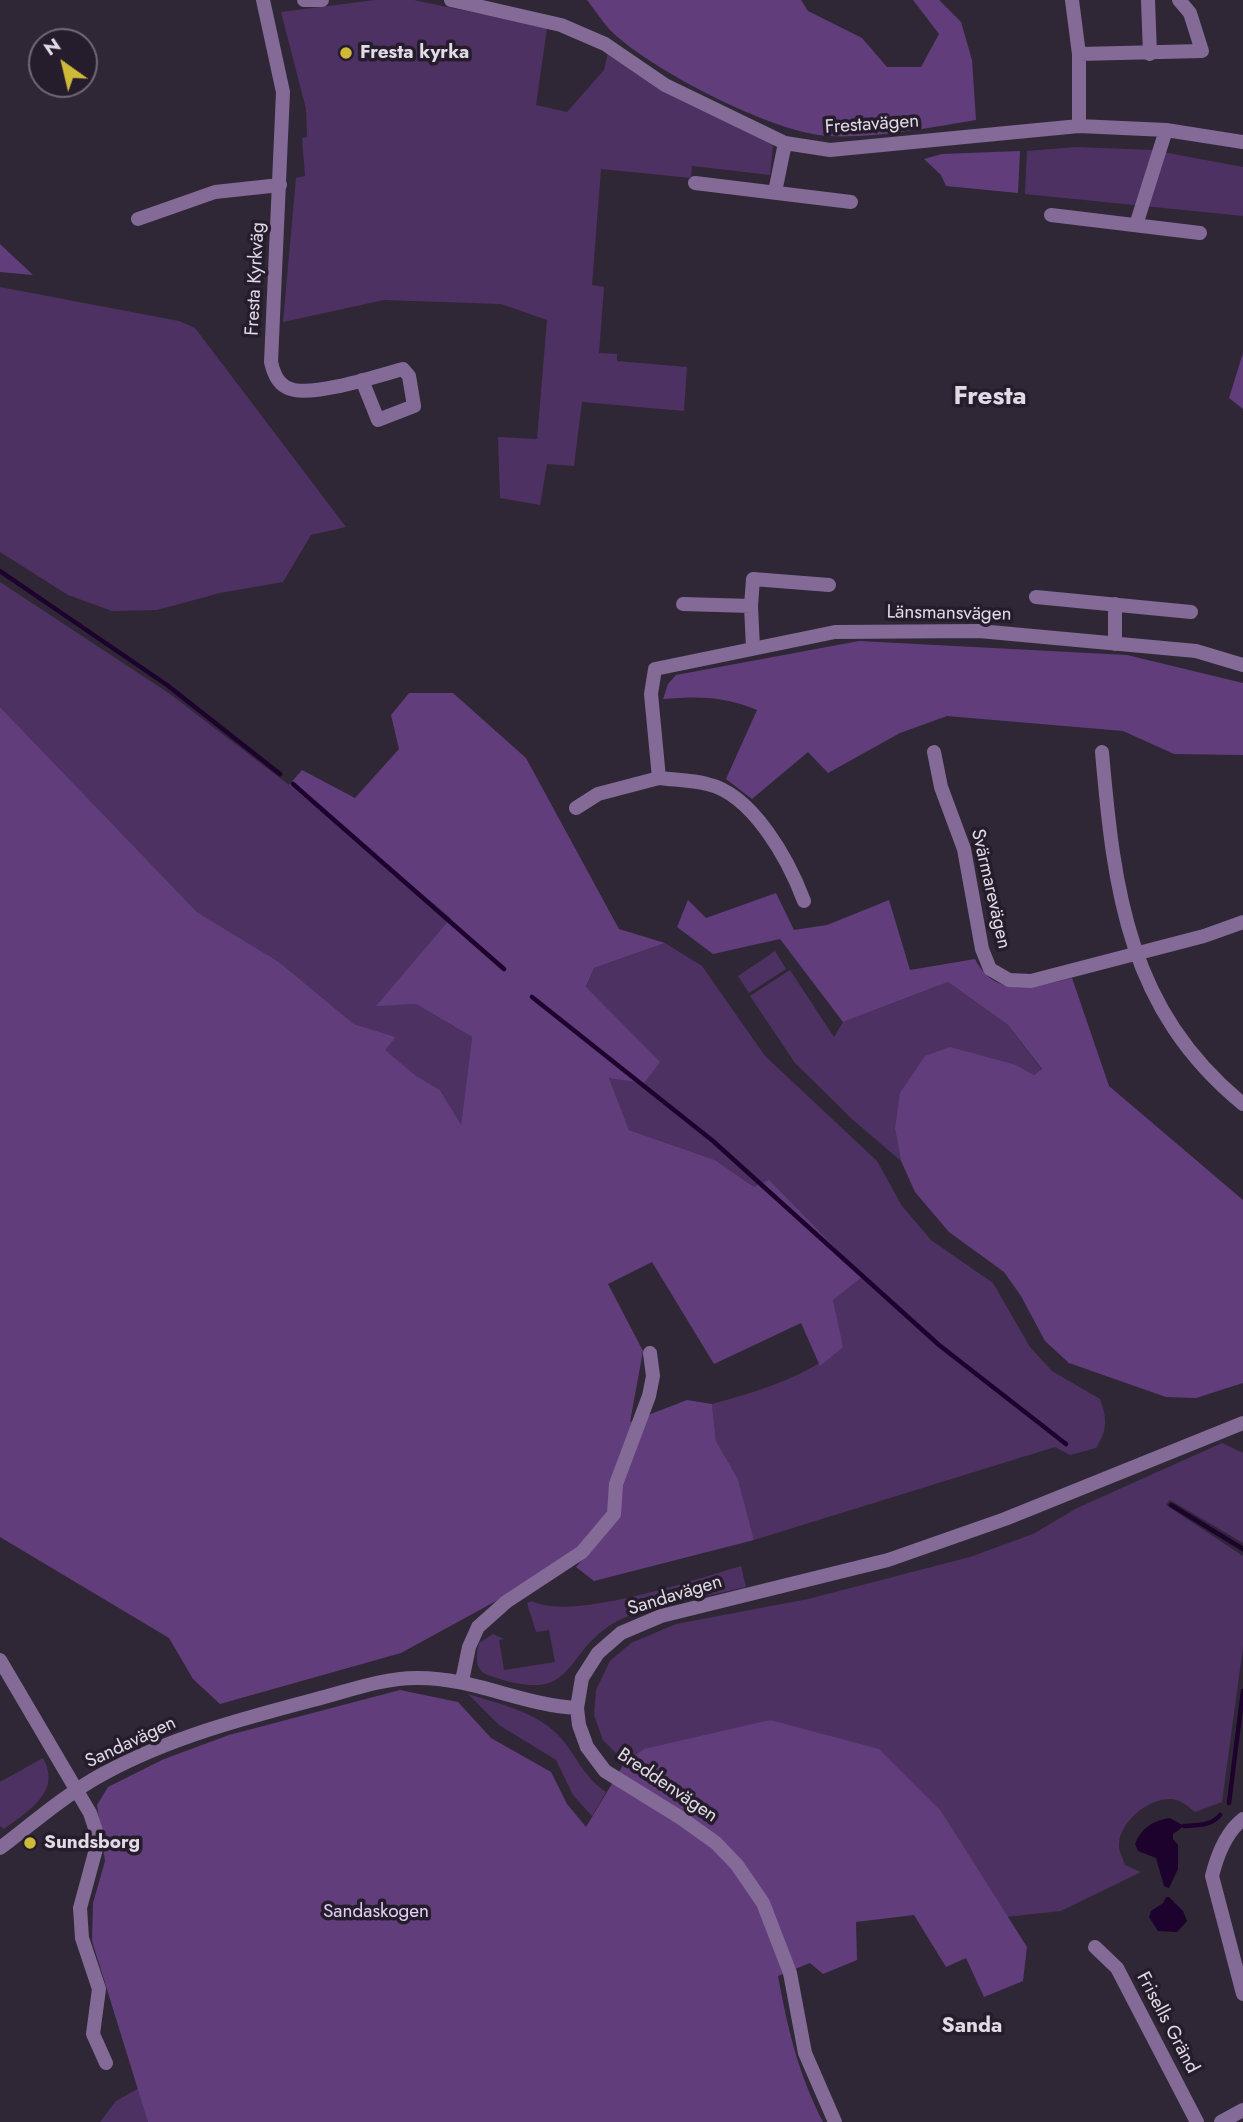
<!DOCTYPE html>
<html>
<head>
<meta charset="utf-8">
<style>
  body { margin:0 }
  #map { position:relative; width:1243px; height:2122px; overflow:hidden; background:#2f2735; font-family:Jost,sans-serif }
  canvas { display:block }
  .north { position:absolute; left:28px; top:28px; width:70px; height:70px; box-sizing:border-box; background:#251d2b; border:2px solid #706975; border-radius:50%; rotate:326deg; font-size:19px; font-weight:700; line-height:28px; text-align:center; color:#e0dbe5 }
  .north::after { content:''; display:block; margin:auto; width:24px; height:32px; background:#ceb938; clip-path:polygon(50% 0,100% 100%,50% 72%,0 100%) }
</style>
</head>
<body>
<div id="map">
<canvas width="1243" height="2122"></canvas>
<div class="north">N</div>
</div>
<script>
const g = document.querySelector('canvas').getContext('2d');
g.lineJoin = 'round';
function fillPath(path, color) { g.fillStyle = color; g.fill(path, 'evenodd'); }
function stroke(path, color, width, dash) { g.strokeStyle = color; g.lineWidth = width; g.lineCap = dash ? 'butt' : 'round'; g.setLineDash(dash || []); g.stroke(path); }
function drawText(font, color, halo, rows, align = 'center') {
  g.font = font + ' Jost,sans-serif'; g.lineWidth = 7; g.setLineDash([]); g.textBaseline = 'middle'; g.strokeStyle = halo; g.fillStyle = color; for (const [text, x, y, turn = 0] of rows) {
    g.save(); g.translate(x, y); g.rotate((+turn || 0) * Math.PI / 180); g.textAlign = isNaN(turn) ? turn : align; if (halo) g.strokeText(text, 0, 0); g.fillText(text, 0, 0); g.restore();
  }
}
const green = new Path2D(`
  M 375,0 L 414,0 L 547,28 L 536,105 L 567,112 L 604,70 L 608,52 L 773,144 L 770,175 L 692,166 L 691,178 L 601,169 L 592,285 L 604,287 L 599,353 L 617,354 L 617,361 L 687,367 L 684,411 L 582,402 L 574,466 L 547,464 L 540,505 L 500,498 L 498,437 L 537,439 L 547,320 L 501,304 L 384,300 L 283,322 L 296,178 L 305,176 L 302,138 L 307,137 L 306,109 L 281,12 Z
  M 1076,147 L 1152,150 L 1243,167 L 1243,216 L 1025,194 L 1027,151 Z
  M 0,287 L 179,321 L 195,328 L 346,527 L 311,535 L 283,582 L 220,593 L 157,610 L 112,611 L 68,595 L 0,552 Z
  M 0,582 L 170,694 L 289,785 L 452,918 L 377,1005 L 416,1004 L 472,1037 L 461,1126 L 440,1090 L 415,1075 L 384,1050 L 396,1037 L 354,1024 L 279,962 L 197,912 L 0,707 Z
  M 665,943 L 702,966 L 765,1056 L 877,1161 L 902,1206 L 931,1240 L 993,1283 L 1030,1347 L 1052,1371 L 1100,1399 C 1107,1419 1108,1429 1096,1448 L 1070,1455 L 1055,1447 L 754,1540 L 738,1479 L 716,1441 L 712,1404 C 757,1392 806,1377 842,1347 L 833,1300 L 754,1187 L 715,1160 L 629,1130 L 609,1078 L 586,988 L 594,968 Z
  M 775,951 L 786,969 L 749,993 L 738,976 Z
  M 790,970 L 834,1037 L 843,1022 L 948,982 L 1008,1025 L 1042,1070 L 1034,1075 L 1016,1065 L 895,1129 L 901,1161 L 852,1119 L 795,1063 L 750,996 Z
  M 1222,1443 L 1243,1453 L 1243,1543 L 1170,1500 L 1166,1505 L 1243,1556 L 1243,1647 L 1222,1802 L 1195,1812 C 1188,1806 1180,1799 1170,1799 C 1148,1799 1121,1821 1119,1843 C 1118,1850 1123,1858 1125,1865 L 1141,1872 L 1061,1911 L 1006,1917 L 941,1811 L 644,1749 L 625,1762 L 603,1740 L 594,1715 L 596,1690 L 610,1661 L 631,1643 L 676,1624 L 808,1599 L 970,1557 L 1033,1534 L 1077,1508 Z
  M 741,1566 L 746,1587 C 710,1596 659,1603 626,1617 C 558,1646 584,1710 488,1675 C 474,1670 476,1655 479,1643 L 493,1634 L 504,1639 L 499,1640 L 504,1670 L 555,1662 L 549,1630 L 536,1632 L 527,1603 L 532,1601 C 572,1622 696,1579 741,1566 Z
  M 468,1694 C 497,1703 536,1712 557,1734 C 577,1754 580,1774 606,1792 L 592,1816 L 573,1795 L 556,1760 L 499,1725 Z
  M 43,1758 C 62,1792 28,1811 4,1829 L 0,1826 L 0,1782 Z
  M 139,2088 L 148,2122 L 100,2122 L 116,2101 Z`);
const forest = new Path2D(`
  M 587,0 L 801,0 L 808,11 L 862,38 L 887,67 L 921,67 L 939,34 L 913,0 L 939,0 L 961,22 L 972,60 L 976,120 C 934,127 870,139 828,136 C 773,133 649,69 610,30 C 602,21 595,10 587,0 Z
  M 1020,151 L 1018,193 L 946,186 L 941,175 L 924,159 L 942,154 Z
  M 0,244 L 33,275 L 0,272 Z
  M 1243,353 L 1243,409 L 1229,398 Z
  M 859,641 L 1127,655 L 1243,683 L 1243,755 L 1174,754 L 1123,731 L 947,716 L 900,733 L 828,773 L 808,752 L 752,799 L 726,779 L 757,710 C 724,696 698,696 663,699 L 668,684 L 676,675 Z
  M 409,693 L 453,693 L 526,758 L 619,929 L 665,943 L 594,968 L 586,987 L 660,1062 L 644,1083 L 609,1078 L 629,1130 L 715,1160 L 754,1187 L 769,1180 L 863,1276 L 833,1300 L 843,1347 L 820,1366 L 801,1323 L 714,1364 L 652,1262 L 608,1284 L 643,1351 L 630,1422 L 687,1400 L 712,1404 L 716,1441 L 738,1479 L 754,1540 L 594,1581 L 576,1567 L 612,1524 L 529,1583 L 401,1653 L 220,1704 L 193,1679 L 169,1638 L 0,1537 L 0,707 L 197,912 L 279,962 L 354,1024 L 396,1037 L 385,1050 L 415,1075 L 440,1090 L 461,1125 L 472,1037 L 416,1004 L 376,1006 L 451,918 L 289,785 L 302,770 L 355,798 L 399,749 L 391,715 Z
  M 776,893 L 794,930 L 827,925 L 889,900 L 910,970 L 975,959 C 996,1000 1035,987 1072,978 L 1109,1086 L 1243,1200 L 1243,1383 L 1196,1398 L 1166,1397 L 1069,1363 L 1045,1341 L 1021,1296 L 1004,1272 L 949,1232 L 915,1192 L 901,1161 L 895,1129 L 900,1093 L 925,1056 L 950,1047 L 1016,1065 L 1034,1075 L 1042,1069 L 1008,1025 L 948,982 L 843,1022 L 780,939 L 713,954 L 677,927 L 688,900 L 706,918 Z
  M 400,1690 L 458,1702 L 491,1738 L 551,1772 L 567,1804 L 586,1827 L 625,1762 L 644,1749 L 770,1720 L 879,1749 L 941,1811 L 1027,1947 L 1023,1981 L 984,1997 L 966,1958 L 946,1967 L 914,1915 L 856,1922 L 857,1960 L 823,1974 L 810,1963 L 778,1976 C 788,2030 798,2073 823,2122 L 148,2122 L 92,1941 L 93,1903 L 105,1861 L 97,1805 L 108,1787 L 164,1759 L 229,1735 Z`);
const water = new Path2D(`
  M 1170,1818 L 1184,1826 L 1173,1834 L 1173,1839 L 1178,1845 L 1178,1869 L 1169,1888 L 1164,1886 L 1156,1858 L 1138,1851 L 1135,1844 C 1142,1827 1153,1821 1170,1818 Z
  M 1166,1897 L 1169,1897 L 1183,1911 L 1187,1921 L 1177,1932 L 1158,1931 L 1149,1917 L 1151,1911 L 1163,1903 Z`);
const stream = new Path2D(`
  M 0,571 L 167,685 L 280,774
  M 293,784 L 504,969
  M 532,997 L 713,1141 L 939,1345 L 1066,1444
  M 1171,1505 L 1243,1549
  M 1229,1803 L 1243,1691
  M 1184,1826 C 1196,1825 1212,1826 1220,1815`);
const minor = new Path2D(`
  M 263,0 L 283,92 L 271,362 C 274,375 279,387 294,390 C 320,395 376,376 403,369 L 409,376 L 414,406 L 378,420 L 362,380
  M 304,0 L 322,0
  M 451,0 L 561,25 L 605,44 L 665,85 L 785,143 L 830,150 L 1079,126 L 1166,130 L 1243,142
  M 1072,0 L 1079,54 L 1079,126
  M 1148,0 L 1150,54
  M 1079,54 L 1202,51 L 1190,13 L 1179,0
  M 695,183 L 851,202
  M 775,192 L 785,143
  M 1051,215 L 1200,233
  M 138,219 L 215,192 L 280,185
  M 1136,225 L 1166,130
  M 1036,597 L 1191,612
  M 683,604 L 751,606 L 753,579 L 829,585
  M 1115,604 L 1115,644
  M 751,606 L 753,648
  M 934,752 L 941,787 L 964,849 L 982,949 L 990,969 L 1009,980 L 1031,981 L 1204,936 L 1243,922
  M 1102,752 C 1114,891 1128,1010 1243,1104
  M 576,808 L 598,794 L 659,778
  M 804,901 C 789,861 753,794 707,784 C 692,780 675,780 659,778 L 651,694 L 655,669 L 835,632 L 979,631 L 1196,651 L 1243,665
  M 0,1660 L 90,1813 L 96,1831 L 96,1849 L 80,1908 L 82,1938 L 99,1989 L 93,2034 L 106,2063
  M 462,1681 L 469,1647 L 478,1627 L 506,1602 L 582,1552 L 614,1514 L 616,1484 L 649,1396 L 653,1376 L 650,1353
  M 1243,1819 C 1226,1832 1217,1856 1212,1876 L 1243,1994
  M 0,1848 C 33,1823 66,1794 103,1774 C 169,1738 241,1719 313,1700 C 346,1692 381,1678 416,1678 C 472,1677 522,1705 577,1708
  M 1095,1947 L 1117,1968 L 1197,2122
  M 835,2122 L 805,2053 L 790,1973 L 763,1903 L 737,1865 L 716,1843 L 681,1818 L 605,1771 L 587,1747 L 579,1725 L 577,1708 L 582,1678 L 598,1653 L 621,1633 L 661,1616 L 888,1560 L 1005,1519 L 1243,1423
  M 1221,2122 L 1243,2110`);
const markers = [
  [346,53,7,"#ceb938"],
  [30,1843,7,"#ceb938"]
];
const poiNames = [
  ["Fresta kyrka",360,53],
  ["Sundsborg",44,1843]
];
const streetNames = [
  ["Frestavägen",872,125,-4],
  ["Fresta Kyrkväg",256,279,-87],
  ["Länsmansvägen",949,614,1],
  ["Svärmarevägen",990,889,77],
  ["Sandavägen",675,1596,-17],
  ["Sandavägen",131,1743,-25],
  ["Breddenvägen",667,1786,34],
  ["Frisells Gränd",1167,2023,62]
];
const parkNames = [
  ["Sandaskogen",376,1912]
];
const neighbourhoodNames = [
  ["Sanda",972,2027]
];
const districtNames = [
  ["Fresta",990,398]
];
fillPath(green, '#4e3163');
fillPath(forest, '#623d7c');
fillPath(water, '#1d022d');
stroke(stream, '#1d022d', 4.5);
stroke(minor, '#836a97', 14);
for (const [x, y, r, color] of markers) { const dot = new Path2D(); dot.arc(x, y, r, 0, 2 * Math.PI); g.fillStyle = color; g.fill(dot); stroke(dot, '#251d2b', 2.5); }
drawText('bold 19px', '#e0dbe5', '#251d2b', poiNames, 'left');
drawText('19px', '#e0dbe5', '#251d2b', streetNames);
drawText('19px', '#e3cef4', '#251d2b', parkNames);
drawText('bold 21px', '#e0dbe5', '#251d2b', neighbourhoodNames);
drawText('bold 26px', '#e0dbe5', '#251d2b', districtNames);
</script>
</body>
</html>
